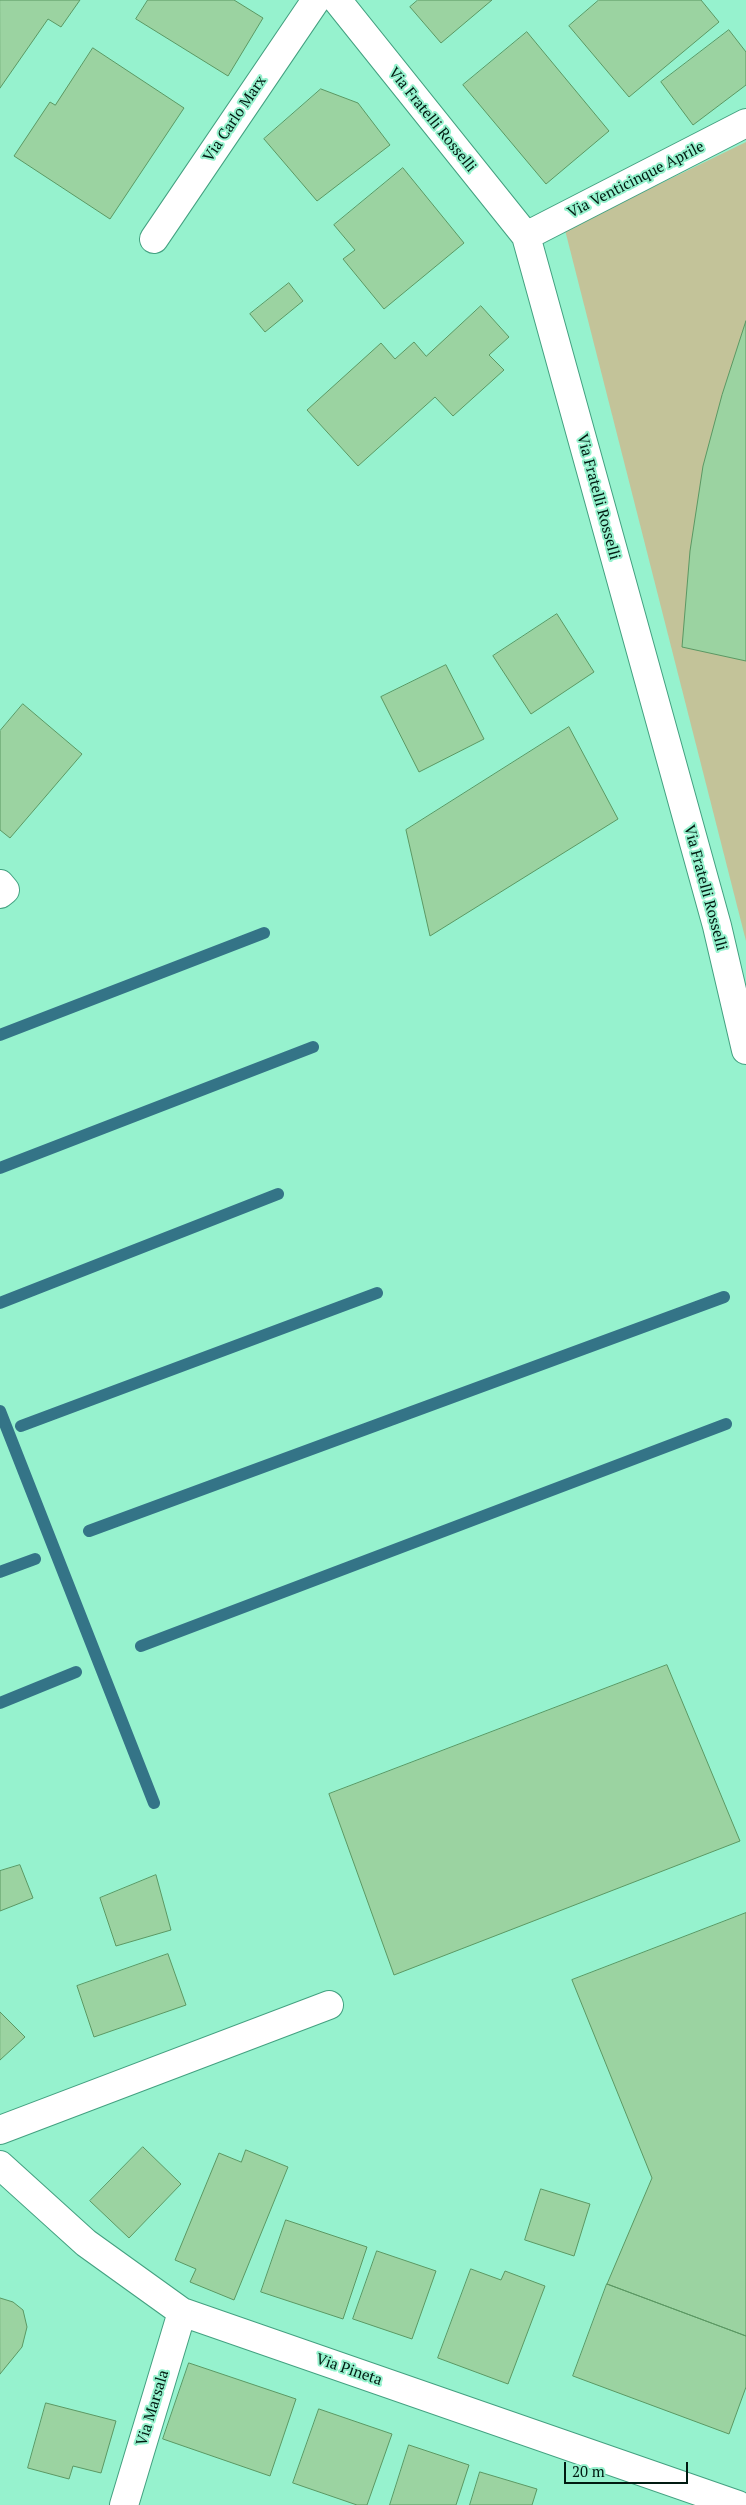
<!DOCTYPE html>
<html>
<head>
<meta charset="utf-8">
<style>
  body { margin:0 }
  #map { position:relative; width:746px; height:2505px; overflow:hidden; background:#96f2ce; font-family:"PT Serif",serif }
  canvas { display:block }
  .scale { position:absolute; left:564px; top:2462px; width:124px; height:22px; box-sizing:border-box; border:2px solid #001a11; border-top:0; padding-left:6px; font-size:15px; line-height:18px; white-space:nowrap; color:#001a11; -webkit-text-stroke:4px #96f2ce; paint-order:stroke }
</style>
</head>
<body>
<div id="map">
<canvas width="746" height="2505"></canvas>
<div class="scale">20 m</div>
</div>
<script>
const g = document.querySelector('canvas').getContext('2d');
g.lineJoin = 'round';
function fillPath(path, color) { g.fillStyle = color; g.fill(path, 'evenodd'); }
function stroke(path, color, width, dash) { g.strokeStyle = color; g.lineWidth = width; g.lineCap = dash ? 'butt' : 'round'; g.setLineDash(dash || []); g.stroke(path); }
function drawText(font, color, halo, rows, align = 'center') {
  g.font = font + ' "PT Serif",serif'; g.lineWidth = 4; g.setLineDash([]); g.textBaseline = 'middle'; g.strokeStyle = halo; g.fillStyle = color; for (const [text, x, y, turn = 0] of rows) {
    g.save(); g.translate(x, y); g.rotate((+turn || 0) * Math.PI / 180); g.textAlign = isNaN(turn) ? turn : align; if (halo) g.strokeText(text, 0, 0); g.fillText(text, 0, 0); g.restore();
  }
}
const green = new Path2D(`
  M 746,142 L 746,941 L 565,230 Z`);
const stream = new Path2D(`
  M 0,1035 L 264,933
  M 0,1168 L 313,1047
  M 0,1303 L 278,1194
  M 0,1411 L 154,1803
  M 21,1426 L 377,1293
  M 89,1531 L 724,1297
  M 0,1572 L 35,1559
  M 141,1646 L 726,1424
  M 0,1703 L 76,1672`);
const building = new Path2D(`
  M 0,0 L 80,0 L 61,27 L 48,19 L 0,88 Z
  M 148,0 L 234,0 L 263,18 L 228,76 L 136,19 Z
  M 418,0 L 492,0 L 441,43 L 410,7 Z
  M 599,0 L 701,0 L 719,22 L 629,97 L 569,26 Z
  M 729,30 L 746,52 L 746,85 L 693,125 L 661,82 Z
  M 527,32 L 609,131 L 546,184 L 463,85 Z
  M 93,48 L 184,108 L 110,219 L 14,156 L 50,102 L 55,105 Z
  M 321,89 L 358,103 L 390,145 L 317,201 L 264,139 Z
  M 403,168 L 464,243 L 384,309 L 343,259 L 355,250 L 334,225 Z
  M 289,283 L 303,301 L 265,332 L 250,314 Z
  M 481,306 L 509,337 L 489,355 L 504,370 L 453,416 L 435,397 L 358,466 L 307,410 L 381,343 L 395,359 L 414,342 L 426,356 Z
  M 746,321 L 746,661 L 682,647 L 690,551 L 703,466 L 722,395 Z
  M 557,614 L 594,672 L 531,714 L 493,656 Z
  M 446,665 L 484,739 L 419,772 L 381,697 Z
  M 23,704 L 82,754 L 10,838 L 0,830 L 0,731 Z
  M 569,727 L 618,819 L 430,936 L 406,830 Z
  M 667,1665 L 740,1841 L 394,1975 L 329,1794 Z
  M 20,1865 L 33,1898 L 0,1911 L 0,1871 Z
  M 156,1875 L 171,1930 L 116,1946 L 100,1898 Z
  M 746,1913 L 746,2336 L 607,2284 L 652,2178 L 572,1980 Z
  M 168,1954 L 186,2005 L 94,2037 L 77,1986 Z
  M 0,2012 L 25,2037 L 0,2060 Z
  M 143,2147 L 181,2184 L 129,2238 L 90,2201 Z
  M 246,2150 L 288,2167 L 234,2300 L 190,2282 L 196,2269 L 175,2260 L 219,2153 L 241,2162 Z
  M 541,2189 L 590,2204 L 574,2256 L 525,2240 Z
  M 286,2220 L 367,2247 L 343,2319 L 261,2292 Z
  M 377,2251 L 436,2271 L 412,2339 L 353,2319 Z
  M 471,2269 L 501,2280 L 505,2271 L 545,2286 L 508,2384 L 438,2358 Z
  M 607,2284 L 746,2336 L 746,2387 L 729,2434 L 573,2376 Z
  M 0,2298 L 13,2302 L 23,2310 L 27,2327 L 22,2347 L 0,2374 Z
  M 189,2363 L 296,2399 L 270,2476 L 163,2439 Z
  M 46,2403 L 116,2421 L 101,2473 L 73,2466 L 69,2479 L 28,2468 Z
  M 319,2409 L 392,2434 L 367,2505 L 357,2505 L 293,2483 Z
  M 409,2445 L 469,2465 L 456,2505 L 390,2505 Z
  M 480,2472 L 537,2489 L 532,2505 L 470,2505 Z`);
const minor = new Path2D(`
  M 337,0 L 526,236 L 717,926 L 746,1050
  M 526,236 L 746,123
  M 154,239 L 316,0
  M 0,884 L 5,890 L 0,894
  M 0,2130 L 329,2005
  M 0,2165 L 86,2243 L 182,2312 L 738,2505
  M 124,2505 L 182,2312`);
const streetNames = [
  ["Via Carlo Marx",235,119,-56],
  ["Via Fratelli Rosselli",432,120,51],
  ["Via Venticinque Aprile",636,180,-27],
  ["Via Fratelli Rosselli",598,497,75],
  ["Via Fratelli Rosselli",705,888,75],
  ["Via Pineta",349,2370,19],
  ["Via Marsala",153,2408,-73]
];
fillPath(green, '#c3c399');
stroke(stream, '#347487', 12);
fillPath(building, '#9bd3a1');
stroke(building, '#5b9863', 1);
stroke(minor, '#43a180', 30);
stroke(minor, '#fff', 28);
drawText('15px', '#001a11', '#96f2ce', streetNames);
</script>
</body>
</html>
